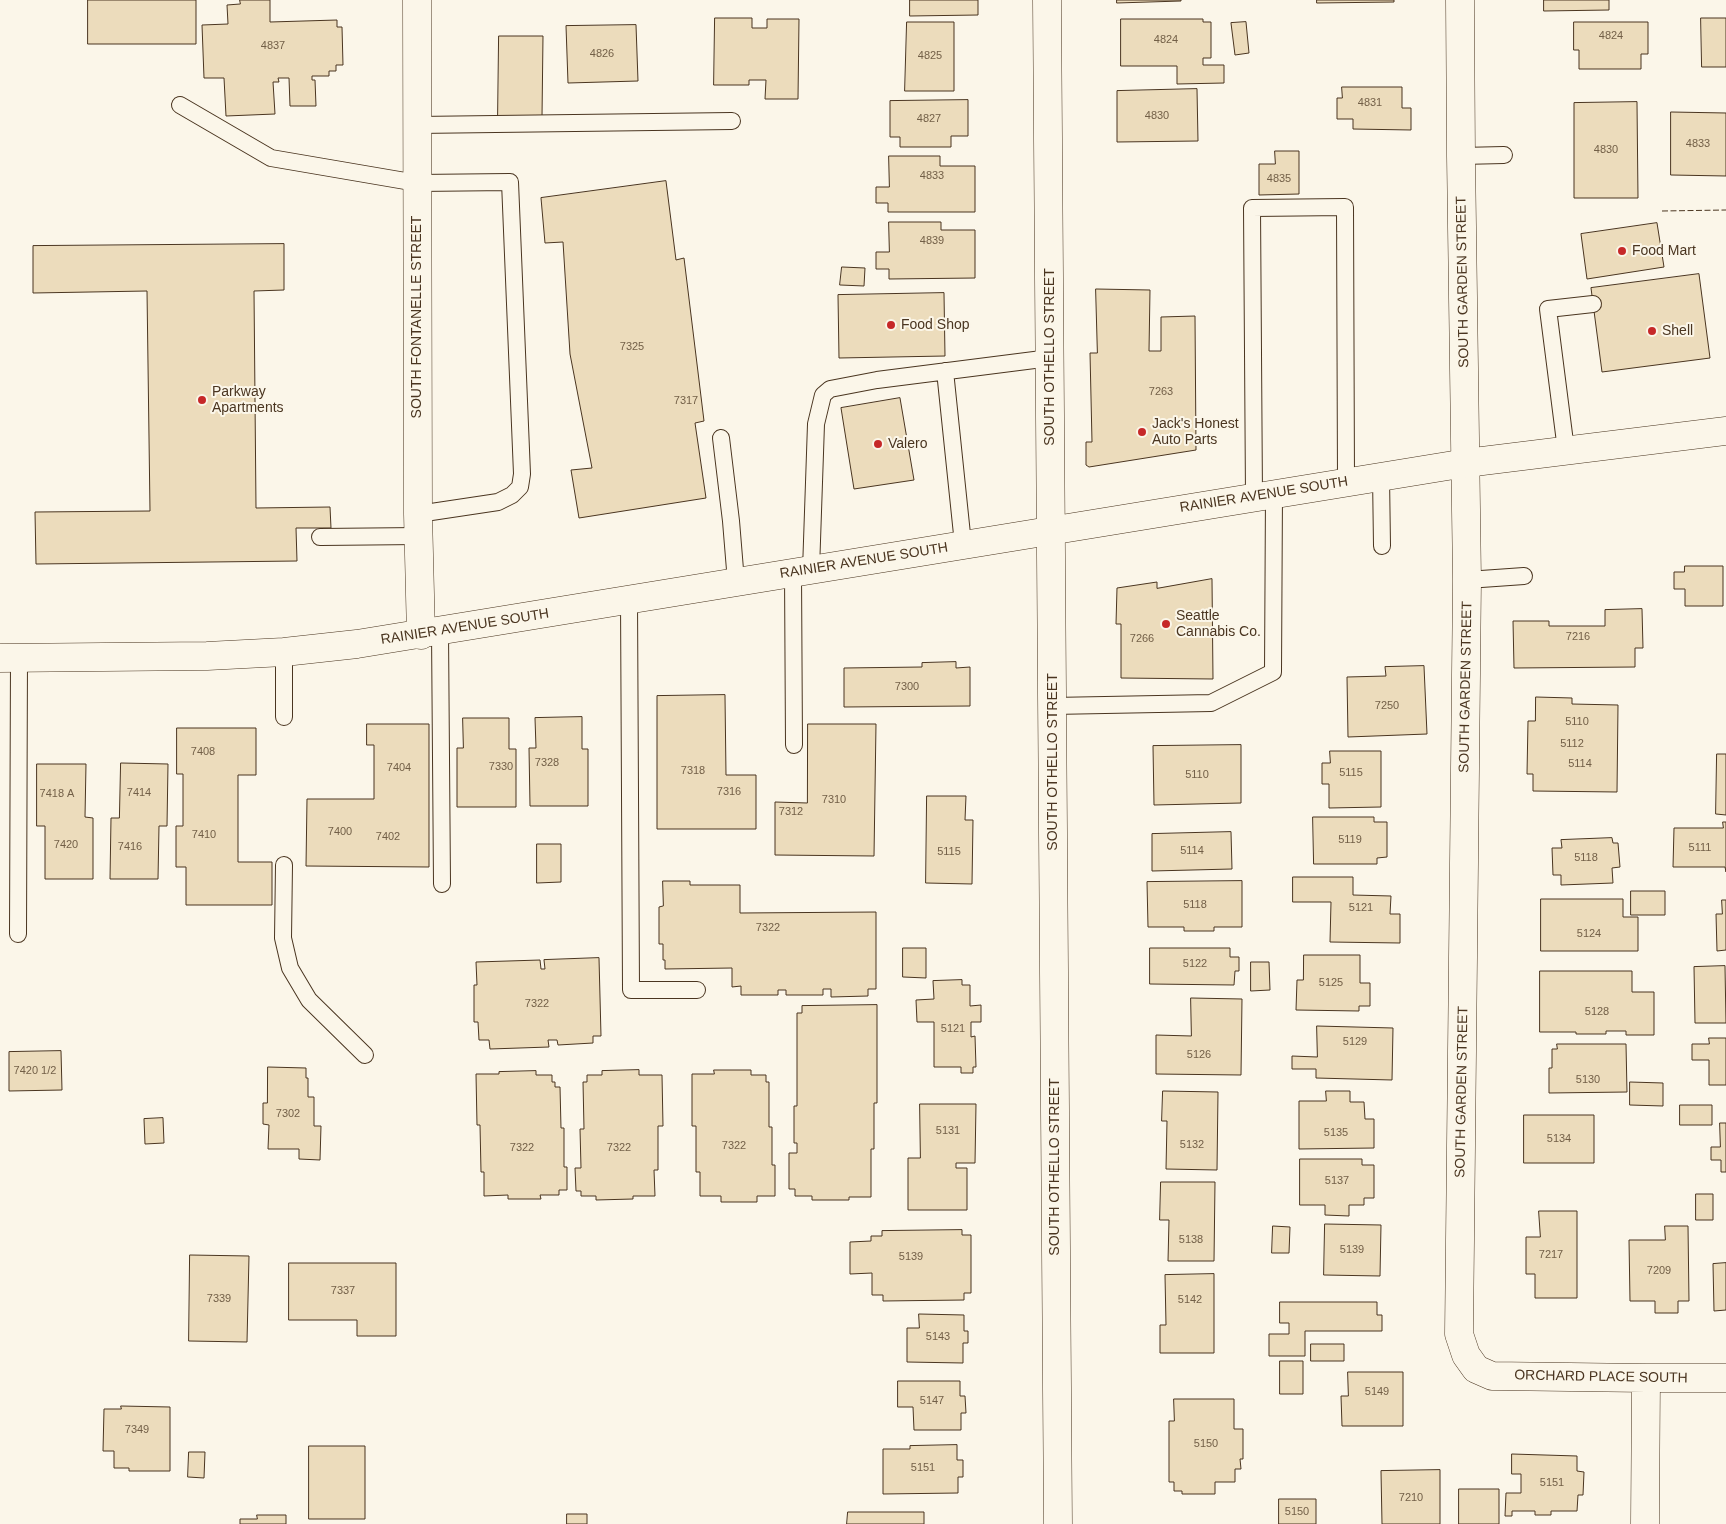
<!DOCTYPE html>
<html>
<head>
<meta charset="utf-8">
<style>
  body { margin:0 }
  canvas { display:block; background:#fbf6e9 }
</style>
</head>
<body>
<canvas width="1726" height="1524"></canvas>
<script>
const g = document.querySelector('canvas').getContext('2d');
g.lineJoin = 'round';
function fillPath(path, color) { g.fillStyle = color; g.fill(path, 'evenodd'); }
function stroke(path, color, width, dash) { g.strokeStyle = color; g.lineWidth = width; g.lineCap = dash ? 'butt' : 'round'; g.setLineDash(dash || []); g.stroke(path); }
function drawText(font, color, halo, rows, align = 'center') {
  g.font = font + ' Arial,sans-serif'; g.lineWidth = 4; g.setLineDash([]); g.textBaseline = 'middle'; g.strokeStyle = halo; g.fillStyle = color; for (const [text, x, y, turn = 0] of rows) {
    g.save(); g.translate(x, y); g.rotate((+turn || 0) * Math.PI / 180); g.textAlign = isNaN(turn) ? turn : align; if (halo) g.strokeText(text, 0, 0); g.fillText(text, 0, 0); g.restore();
  }
}
const building = new Path2D(`
  M 88,0 L 196,0 L 196,44 L 88,44 Z
  M 240,0 L 270,0 L 270,22 L 337,20 L 337,27 L 342,27 L 343,65 L 336,65 L 336,71 L 329,71 L 329,76 L 312,76 L 312,80 L 315,80 L 316,106 L 290,106 L 289,78 L 278,78 L 279,82 L 273,82 L 275,114 L 226,116 L 224,78 L 204,78 L 202,25 L 228,24 L 227,5 L 240,4 Z
  M 910,0 L 978,0 L 978,15 L 910,16 Z
  M 1117,0 L 1181,0 L 1181,1 L 1117,3 Z
  M 1317,0 L 1394,0 L 1394,2 L 1317,3 Z
  M 1544,0 L 1609,0 L 1609,10 L 1544,11 Z
  M 715,18 L 752,18 L 752,28 L 767,28 L 767,19 L 799,19 L 798,99 L 765,99 L 766,80 L 749,80 L 749,85 L 714,85 Z
  M 1701,18 L 1726,18 L 1726,67 L 1702,67 Z
  M 1121,19 L 1203,19 L 1203,22 L 1211,22 L 1211,58 L 1203,58 L 1203,65 L 1224,65 L 1224,83 L 1177,84 L 1177,66 L 1121,66 Z
  M 907,22 L 954,22 L 954,91 L 905,91 Z
  M 1246,22 L 1249,53 L 1235,55 L 1231,23 Z
  M 1574,22 L 1648,22 L 1648,54 L 1641,54 L 1641,69 L 1579,69 L 1579,50 L 1574,50 Z
  M 636,25 L 638,81 L 568,83 L 566,26 Z
  M 499,36 L 543,36 L 542,117 L 498,116 Z
  M 1342,87 L 1402,87 L 1402,108 L 1411,108 L 1411,130 L 1353,129 L 1353,119 L 1337,119 L 1337,98 L 1342,98 Z
  M 1197,89 L 1198,141 L 1117,142 L 1117,91 Z
  M 968,100 L 968,136 L 951,136 L 951,147 L 900,147 L 900,137 L 890,137 L 890,101 Z
  M 1637,102 L 1638,198 L 1574,198 L 1574,103 Z
  M 1671,112 L 1726,113 L 1726,176 L 1671,175 Z
  M 1275,151 L 1299,151 L 1299,194 L 1259,195 L 1259,164 L 1275,164 Z
  M 889,156 L 940,156 L 940,166 L 975,166 L 975,212 L 888,212 L 888,203 L 876,203 L 876,187 L 889,187 Z
  M 666,181 L 676,260 L 684,258 L 704,421 L 695,423 L 706,498 L 579,518 L 571,470 L 592,468 L 570,354 L 563,242 L 545,243 L 541,198 Z
  M 889,222 L 941,222 L 941,230 L 975,230 L 975,278 L 889,279 L 889,269 L 876,269 L 876,252 L 889,252 Z
  M 1657,223 L 1664,267 L 1587,279 L 1581,234 Z
  M 284,244 L 284,290 L 254,291 L 256,508 L 330,507 L 331,528 L 296,528 L 297,561 L 36,564 L 35,512 L 150,511 L 147,291 L 33,293 L 33,246 Z
  M 842,267 L 865,268 L 864,286 L 840,285 Z
  M 1699,274 L 1710,358 L 1602,372 L 1591,288 Z
  M 1096,289 L 1150,290 L 1149,351 L 1161,351 L 1161,317 L 1195,316 L 1196,450 L 1089,467 L 1086,465 L 1086,442 L 1092,442 L 1090,353 L 1097,353 Z
  M 944,293 L 945,356 L 839,358 L 838,295 Z
  M 900,398 L 914,480 L 854,489 L 841,408 Z
  M 1685,566 L 1723,566 L 1723,606 L 1685,606 L 1685,589 L 1674,589 L 1674,572 L 1684,572 Z
  M 1212,579 L 1213,679 L 1121,678 L 1121,624 L 1116,624 L 1117,588 L 1157,582 L 1157,588 Z
  M 1642,609 L 1643,648 L 1635,648 L 1635,667 L 1514,668 L 1513,621 L 1549,621 L 1549,626 L 1605,626 L 1605,610 Z
  M 956,662 L 956,668 L 970,667 L 970,706 L 844,707 L 844,668 L 922,667 L 922,663 Z
  M 1424,666 L 1427,734 L 1348,737 L 1347,677 L 1386,676 L 1385,667 Z
  M 725,695 L 726,775 L 756,775 L 756,829 L 657,829 L 657,696 Z
  M 1536,697 L 1572,698 L 1572,704 L 1618,705 L 1617,792 L 1533,791 L 1533,774 L 1527,774 L 1528,721 L 1535,721 Z
  M 582,717 L 582,749 L 588,749 L 588,806 L 530,806 L 529,748 L 536,748 L 535,718 Z
  M 463,718 L 509,718 L 509,749 L 516,749 L 516,807 L 457,807 L 457,748 L 463,748 Z
  M 367,724 L 429,724 L 429,867 L 306,866 L 307,799 L 374,799 L 374,745 L 367,745 Z
  M 808,724 L 876,724 L 874,856 L 775,855 L 775,802 L 807,803 Z
  M 177,728 L 256,728 L 256,775 L 238,775 L 238,862 L 272,862 L 272,905 L 186,905 L 186,867 L 176,867 L 176,826 L 183,826 L 183,774 L 177,774 Z
  M 1241,745 L 1241,803 L 1154,805 L 1153,746 Z
  M 1330,751 L 1381,751 L 1381,807 L 1329,808 L 1329,784 L 1322,784 L 1322,763 L 1330,763 Z
  M 1717,754 L 1726,754 L 1726,815 L 1716,814 Z
  M 121,763 L 168,764 L 167,826 L 159,826 L 158,879 L 110,879 L 111,818 L 119,818 Z
  M 37,764 L 86,764 L 85,817 L 93,818 L 93,879 L 45,879 L 45,826 L 37,826 Z
  M 927,796 L 966,796 L 965,820 L 973,820 L 972,884 L 926,883 Z
  M 1313,817 L 1374,817 L 1374,822 L 1387,822 L 1387,857 L 1377,858 L 1377,864 L 1314,864 Z
  M 1723,822 L 1726,822 L 1726,872 L 1725,867 L 1673,867 L 1674,828 L 1723,828 Z
  M 1231,832 L 1232,869 L 1152,871 L 1152,834 Z
  M 1612,838 L 1613,843 L 1618,843 L 1620,867 L 1612,868 L 1613,883 L 1561,885 L 1561,875 L 1553,875 L 1552,848 L 1562,848 L 1561,840 Z
  M 537,844 L 561,844 L 561,882 L 537,883 Z
  M 1293,877 L 1353,877 L 1353,895 L 1391,896 L 1390,914 L 1400,914 L 1400,943 L 1330,942 L 1331,902 L 1293,902 Z
  M 663,881 L 690,881 L 690,885 L 740,885 L 740,913 L 876,912 L 876,989 L 868,989 L 868,996 L 831,997 L 831,989 L 823,989 L 823,995 L 786,995 L 786,990 L 778,990 L 778,995 L 741,995 L 741,986 L 732,987 L 732,968 L 665,969 L 665,960 L 663,960 L 663,944 L 659,944 L 659,907 L 663,906 Z
  M 1242,881 L 1242,927 L 1214,927 L 1214,931 L 1184,931 L 1184,927 L 1148,927 L 1147,882 Z
  M 1631,891 L 1665,891 L 1665,915 L 1631,915 Z
  M 1541,899 L 1623,899 L 1623,917 L 1638,917 L 1638,951 L 1541,951 Z
  M 1722,900 L 1726,900 L 1726,950 L 1717,951 L 1716,914 L 1722,914 Z
  M 903,948 L 926,948 L 926,978 L 903,977 Z
  M 1150,948 L 1230,948 L 1230,957 L 1239,957 L 1239,971 L 1235,971 L 1234,985 L 1150,984 Z
  M 1304,955 L 1360,955 L 1360,983 L 1370,983 L 1370,1006 L 1359,1006 L 1359,1011 L 1296,1010 L 1297,980 L 1303,980 Z
  M 599,958 L 601,1036 L 593,1036 L 593,1043 L 558,1045 L 557,1040 L 548,1040 L 549,1047 L 490,1049 L 489,1040 L 479,1040 L 478,1022 L 474,1022 L 474,985 L 477,985 L 476,962 L 540,960 L 541,969 L 545,969 L 544,960 Z
  M 1251,962 L 1269,962 L 1270,990 L 1251,991 Z
  M 1725,966 L 1726,1023 L 1695,1023 L 1694,967 Z
  M 1540,971 L 1632,971 L 1632,992 L 1654,992 L 1654,1035 L 1626,1035 L 1626,1031 L 1606,1031 L 1606,1034 L 1576,1034 L 1576,1032 L 1540,1032 Z
  M 962,980 L 962,985 L 970,985 L 970,1006 L 981,1005 L 981,1022 L 971,1022 L 971,1037 L 975,1036 L 976,1067 L 973,1067 L 973,1073 L 961,1073 L 961,1067 L 934,1067 L 934,1022 L 917,1022 L 916,1000 L 934,999 L 933,981 Z
  M 1191,998 L 1242,999 L 1241,1075 L 1156,1074 L 1156,1035 L 1191,1036 Z
  M 877,1005 L 877,1103 L 874,1103 L 874,1149 L 871,1149 L 871,1197 L 849,1197 L 849,1200 L 812,1200 L 812,1196 L 795,1196 L 795,1189 L 789,1189 L 789,1153 L 797,1153 L 797,1143 L 794,1143 L 794,1106 L 797,1106 L 797,1013 L 802,1013 L 802,1006 Z
  M 1317,1026 L 1393,1028 L 1392,1080 L 1316,1078 L 1316,1069 L 1292,1069 L 1292,1056 L 1317,1057 Z
  M 1709,1038 L 1726,1038 L 1726,1085 L 1709,1085 L 1709,1060 L 1692,1060 L 1692,1044 L 1709,1044 Z
  M 1557,1044 L 1626,1044 L 1627,1092 L 1549,1093 L 1549,1068 L 1552,1068 L 1552,1049 L 1557,1049 Z
  M 61,1051 L 62,1090 L 9,1091 L 9,1052 Z
  M 268,1067 L 306,1068 L 306,1078 L 308,1078 L 308,1097 L 314,1097 L 314,1126 L 321,1126 L 320,1160 L 299,1159 L 299,1149 L 268,1149 L 269,1125 L 263,1124 L 263,1103 L 267,1103 Z
  M 639,1070 L 639,1075 L 662,1075 L 663,1126 L 658,1126 L 658,1170 L 654,1170 L 655,1196 L 633,1196 L 633,1199 L 596,1200 L 596,1196 L 581,1196 L 581,1191 L 576,1191 L 575,1168 L 581,1168 L 580,1129 L 584,1129 L 583,1082 L 587,1082 L 587,1075 L 602,1075 L 602,1071 Z
  M 714,1070 L 751,1070 L 751,1075 L 766,1075 L 766,1082 L 769,1082 L 769,1127 L 772,1127 L 772,1165 L 775,1165 L 775,1196 L 757,1196 L 757,1202 L 721,1202 L 721,1196 L 700,1196 L 700,1172 L 696,1172 L 696,1126 L 692,1126 L 692,1074 L 714,1074 Z
  M 536,1071 L 536,1075 L 552,1075 L 552,1082 L 555,1082 L 555,1087 L 560,1087 L 561,1128 L 564,1128 L 564,1167 L 567,1167 L 567,1190 L 559,1190 L 559,1195 L 540,1195 L 541,1199 L 508,1199 L 508,1195 L 484,1196 L 484,1172 L 481,1172 L 480,1125 L 477,1125 L 476,1074 L 499,1074 L 499,1072 Z
  M 1630,1082 L 1663,1083 L 1663,1106 L 1630,1105 Z
  M 1163,1091 L 1218,1092 L 1217,1170 L 1166,1169 L 1167,1121 L 1162,1121 Z
  M 1326,1091 L 1350,1091 L 1350,1102 L 1364,1102 L 1365,1119 L 1374,1119 L 1374,1148 L 1299,1149 L 1299,1101 L 1326,1101 Z
  M 920,1104 L 976,1104 L 975,1163 L 956,1163 L 956,1168 L 967,1168 L 967,1210 L 908,1210 L 908,1158 L 920,1158 Z
  M 1680,1105 L 1712,1105 L 1712,1125 L 1680,1125 Z
  M 1524,1115 L 1594,1115 L 1594,1163 L 1524,1163 Z
  M 163,1118 L 164,1143 L 145,1144 L 144,1119 Z
  M 1720,1123 L 1726,1123 L 1726,1172 L 1721,1172 L 1721,1160 L 1711,1160 L 1711,1147 L 1720,1147 Z
  M 1300,1159 L 1362,1159 L 1362,1165 L 1374,1165 L 1374,1198 L 1364,1198 L 1364,1205 L 1349,1205 L 1349,1216 L 1325,1215 L 1325,1205 L 1300,1205 Z
  M 1161,1182 L 1215,1182 L 1214,1261 L 1168,1261 L 1169,1220 L 1160,1220 Z
  M 1696,1194 L 1713,1194 L 1713,1220 L 1696,1220 Z
  M 1539,1211 L 1577,1211 L 1577,1298 L 1535,1298 L 1535,1274 L 1526,1274 L 1526,1237 L 1540,1237 Z
  M 1325,1224 L 1381,1225 L 1380,1276 L 1324,1275 Z
  M 1273,1226 L 1290,1227 L 1289,1253 L 1272,1253 Z
  M 1665,1226 L 1688,1226 L 1689,1301 L 1678,1301 L 1678,1313 L 1655,1313 L 1655,1301 L 1630,1301 L 1629,1240 L 1665,1240 Z
  M 962,1230 L 962,1235 L 971,1235 L 971,1293 L 964,1293 L 964,1300 L 883,1301 L 883,1295 L 872,1295 L 872,1273 L 850,1274 L 850,1242 L 871,1241 L 871,1236 L 882,1236 L 882,1231 Z
  M 190,1255 L 249,1256 L 247,1342 L 189,1341 Z
  M 289,1263 L 396,1263 L 396,1336 L 357,1336 L 357,1320 L 289,1320 Z
  M 1726,1263 L 1726,1310 L 1714,1311 L 1713,1264 Z
  M 1214,1274 L 1214,1353 L 1160,1353 L 1160,1325 L 1166,1325 L 1165,1275 Z
  M 1280,1302 L 1377,1302 L 1377,1315 L 1382,1315 L 1382,1331 L 1305,1331 L 1305,1356 L 1269,1356 L 1269,1334 L 1289,1334 L 1289,1323 L 1280,1323 Z
  M 919,1314 L 964,1315 L 964,1331 L 968,1331 L 968,1343 L 963,1343 L 963,1363 L 907,1362 L 907,1328 L 919,1328 Z
  M 1311,1344 L 1344,1344 L 1344,1361 L 1311,1361 Z
  M 1280,1361 L 1303,1361 L 1303,1394 L 1280,1394 Z
  M 1348,1372 L 1403,1372 L 1403,1426 L 1342,1426 L 1341,1396 L 1348,1396 Z
  M 898,1381 L 960,1381 L 960,1396 L 965,1396 L 966,1413 L 961,1413 L 961,1430 L 914,1430 L 913,1407 L 898,1407 Z
  M 1174,1399 L 1234,1399 L 1234,1429 L 1243,1429 L 1243,1459 L 1240,1459 L 1241,1469 L 1235,1469 L 1235,1482 L 1215,1482 L 1215,1494 L 1182,1494 L 1182,1491 L 1174,1491 L 1174,1482 L 1169,1482 L 1169,1421 L 1174,1421 Z
  M 121,1406 L 170,1407 L 170,1471 L 129,1471 L 129,1468 L 114,1468 L 114,1451 L 103,1451 L 104,1409 L 121,1409 Z
  M 957,1445 L 957,1460 L 963,1460 L 963,1477 L 958,1477 L 958,1493 L 883,1494 L 883,1449 L 910,1449 L 910,1446 Z
  M 309,1446 L 365,1446 L 365,1519 L 309,1519 Z
  M 189,1452 L 205,1452 L 204,1478 L 188,1477 Z
  M 1512,1454 L 1577,1456 L 1577,1471 L 1584,1472 L 1583,1495 L 1578,1495 L 1577,1511 L 1551,1511 L 1551,1515 L 1535,1515 L 1535,1511 L 1512,1511 L 1512,1516 L 1505,1516 L 1506,1493 L 1521,1493 L 1521,1474 L 1512,1474 Z
  M 1440,1470 L 1440,1524 L 1382,1524 L 1381,1471 Z
  M 1459,1489 L 1499,1489 L 1499,1524 L 1459,1524 Z
  M 1279,1499 L 1316,1499 L 1316,1524 L 1279,1524 Z
  M 848,1512 L 924,1512 L 924,1524 L 847,1524 Z
  M 567,1514 L 587,1514 L 587,1524 L 567,1524 Z
  M 257,1515 L 286,1515 L 286,1524 L 240,1524 L 240,1519 L 257,1519 Z`);
const lane = new Path2D(`
  M 180,105 L 271,158 L 417,183 L 510,182 L 522,474 L 520,487 L 512,495 L 498,502 L 418,514
  M 417,125 L 732,121
  M 1461,156 L 1504,155
  M 945,371 L 963,544
  M 721,438 L 731,521 L 736,582
  M 1566,450 L 1548,309 L 1593,304
  M 1381,476 L 1382,546
  M 1254,497 L 1252,208 L 1345,207 L 1346,482
  M 320,537 L 419,536
  M 811,570 L 816,424 L 823,395 L 830,389 L 877,380 L 1050,358
  M 793,573 L 794,745
  M 1467,580 L 1524,576
  M 629,600 L 631,990 L 697,990
  M 440,632 L 442,884
  M 284,652 L 284,717
  M 1052,706 L 1211,703 L 1273,672 L 1274,493
  M 284,865 L 283,938 L 290,968 L 309,1000 L 365,1055
  M 18,934 L 19,658`);
const street = new Path2D(`
  M 417,0 L 418,514 L 421,635
  M 1460,0 L 1461,156 L 1467,580 L 1459,1334 L 1466,1355 L 1476,1369 L 1492,1376 L 1646,1378 L 1726,1378
  M 1645,1524 L 1646,1378`);
const secondary = new Path2D(`
  M 1047,0 L 1058,1524`);
const primary = new Path2D(`
  M 0,658 L 207,656 L 284,652 L 357,644 L 1466,463 L 1726,431`);
const fence = new Path2D(`
  M 1662,211 L 1726,210`);
const markers = [
  [1622,251,5,"#c62828"],
  [891,325,5,"#c62828"],
  [1652,331,5,"#c62828"],
  [202,400,5,"#c62828"],
  [1142,432,5,"#c62828"],
  [878,444,5,"#c62828"],
  [1166,624,5,"#c62828"]
];
const numberNames = [
  ["4824",1611,36],
  ["4824",1166,40],
  ["4837",273,46],
  ["4826",602,54],
  ["4825",930,56],
  ["4831",1370,103],
  ["4830",1157,116],
  ["4827",929,119],
  ["4833",1698,144],
  ["4830",1606,150],
  ["4833",932,176],
  ["4835",1279,179],
  ["4839",932,241],
  ["7325",632,347],
  ["7263",1161,392],
  ["7317",686,401],
  ["7216",1578,637],
  ["7266",1142,639],
  ["7300",907,687],
  ["7250",1387,706],
  ["5110",1577,722],
  ["5112",1572,744],
  ["7408",203,752],
  ["7328",547,763],
  ["5114",1580,764],
  ["7330",501,767],
  ["7404",399,768],
  ["7318",693,771],
  ["5115",1351,773],
  ["5110",1197,775],
  ["7316",729,792],
  ["7414",139,793],
  ["7418 A",57,794],
  ["7310",834,800],
  ["7312",791,812],
  ["7400",340,832],
  ["7410",204,835],
  ["7402",388,837],
  ["5119",1350,840],
  ["7420",66,845],
  ["7416",130,847],
  ["5111",1700,848],
  ["5114",1192,851],
  ["5115",949,852],
  ["5118",1586,858],
  ["5118",1195,905],
  ["5121",1361,908],
  ["7322",768,928],
  ["5124",1589,934],
  ["5122",1195,964],
  ["5125",1331,983],
  ["7322",537,1004],
  ["5128",1597,1012],
  ["5121",953,1029],
  ["5129",1355,1042],
  ["5126",1199,1055],
  ["7420 1/2",35,1071],
  ["5130",1588,1080],
  ["7302",288,1114],
  ["5131",948,1131],
  ["5135",1336,1133],
  ["5134",1559,1139],
  ["5132",1192,1145],
  ["7322",734,1146],
  ["7322",522,1148],
  ["7322",619,1148],
  ["5137",1337,1181],
  ["5138",1191,1240],
  ["5139",1352,1250],
  ["7217",1551,1255],
  ["5139",911,1257],
  ["7209",1659,1271],
  ["7337",343,1291],
  ["7339",219,1299],
  ["5142",1190,1300],
  ["5143",938,1337],
  ["5149",1377,1392],
  ["5147",932,1401],
  ["7349",137,1430],
  ["5150",1206,1444],
  ["5151",923,1468],
  ["5151",1552,1483],
  ["7210",1411,1498],
  ["5150",1297,1512]
];
const poiNames = [
  ["Food Mart",1632,251],
  ["Food Shop",901,325],
  ["Shell",1662,331],
  ["Parkway",212,392],
  ["Apartments",212,408],
  ["Jack's Honest",1152,424],
  ["Auto Parts",1152,440],
  ["Valero",888,444],
  ["Seattle",1176,616],
  ["Cannabis Co.",1176,632]
];
const streetNames = [
  ["SOUTH GARDEN STREET",1463,282,-91],
  ["SOUTH FONTANELLE STREET",417,317,-90],
  ["SOUTH OTHELLO STREET",1050,357,-90],
  ["RAINIER AVENUE SOUTH",1264,495,-9],
  ["RAINIER AVENUE SOUTH",864,561,-9],
  ["RAINIER AVENUE SOUTH",465,627,-9],
  ["SOUTH GARDEN STREET",1466,687,-89],
  ["SOUTH OTHELLO STREET",1053,762,-90],
  ["SOUTH GARDEN STREET",1462,1092,-89],
  ["SOUTH OTHELLO STREET",1055,1167,-90],
  ["ORCHARD PLACE SOUTH",1601,1377,1]
];
fillPath(building, '#ecdcbc');
stroke(building, '#4a3520', 1);
stroke(lane, '#4a3520', 18);
stroke(street, '#4a3520', 29);
stroke(secondary, '#4a3520', 29);
stroke(primary, '#4a3520', 29);
stroke(lane, '#fbf6e9', 16);
stroke(street, '#fbf6e9', 28);
stroke(secondary, '#fbf6e9', 28);
stroke(primary, '#fbf6e9', 28);
stroke(fence, '#4a3520', 1, [6, 2.5]);
for (const [x, y, r, color] of markers) { const dot = new Path2D(); dot.arc(x, y, r, 0, 2 * Math.PI); g.fillStyle = color; g.fill(dot); stroke(dot, '#fbf6e9', 2); }
drawText('11px', '#725f47', null, numberNames);
drawText('14px', '#4a3520', '#fbf6e9', poiNames, 'left');
drawText('14px', '#4a3520', '#fbf6e9', streetNames);
</script>
</body>
</html>
